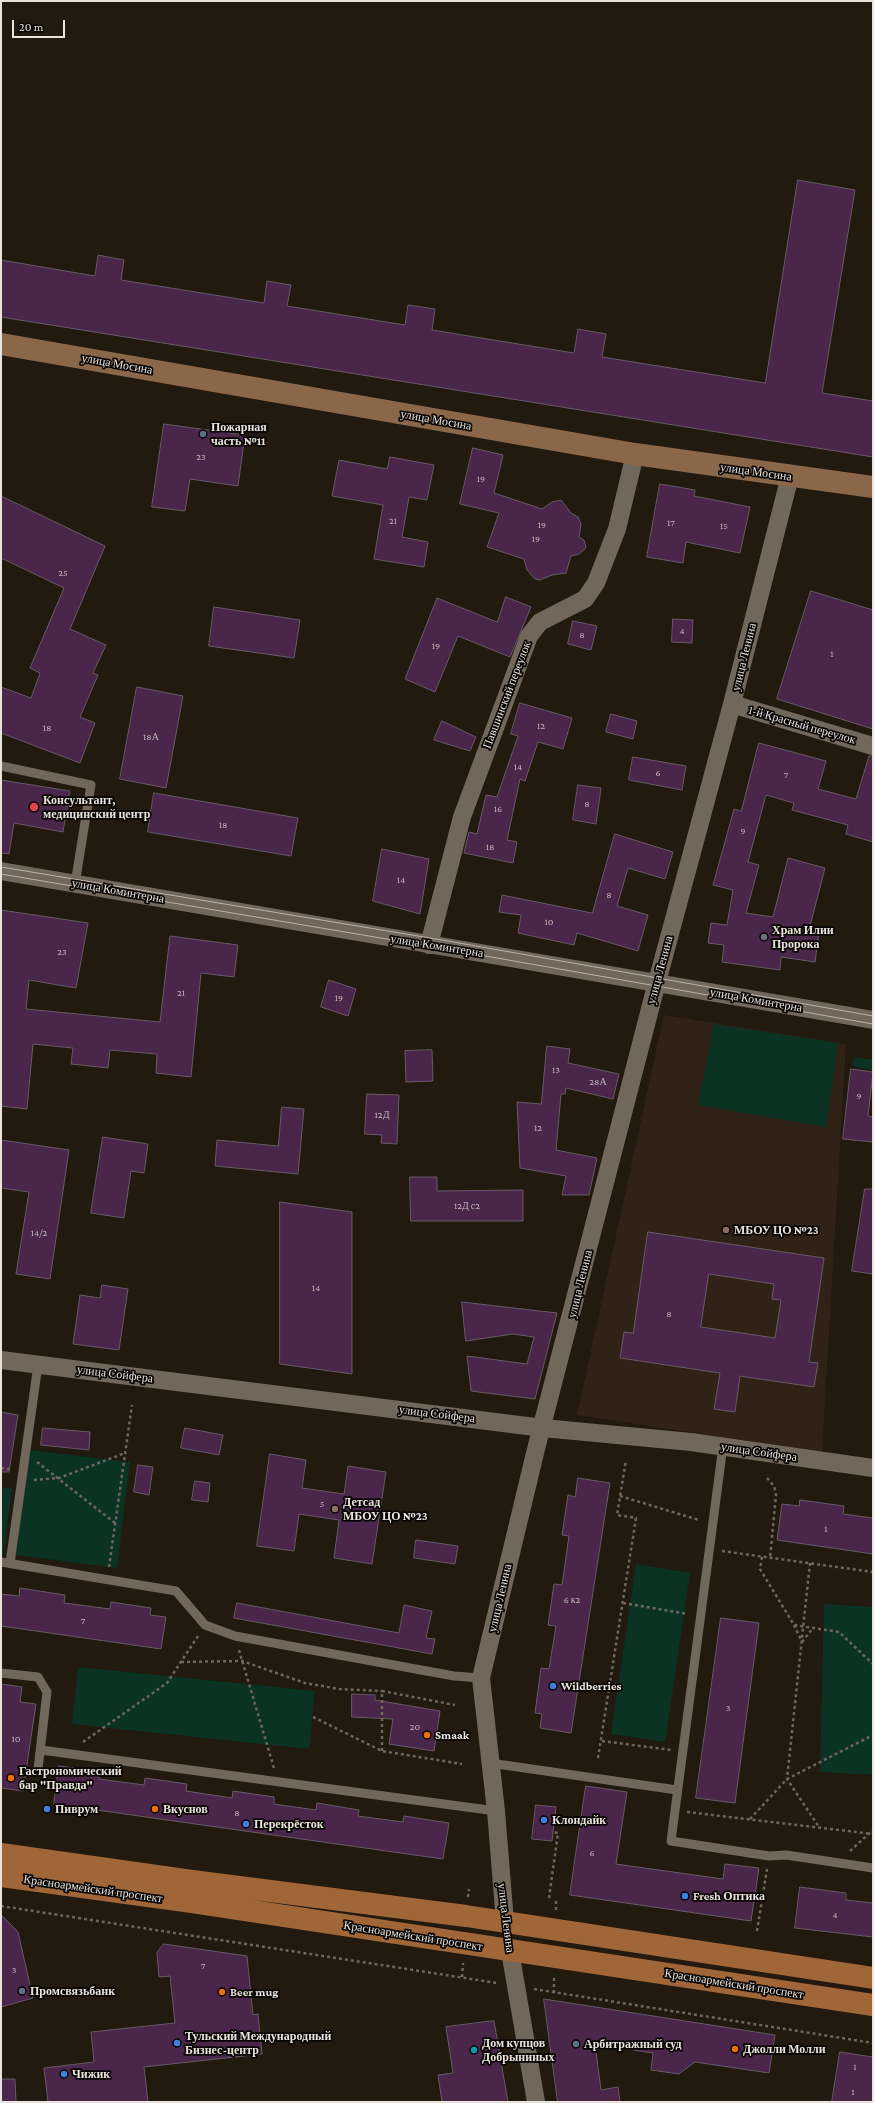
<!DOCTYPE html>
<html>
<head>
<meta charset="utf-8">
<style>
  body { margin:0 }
  #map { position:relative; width:874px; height:2103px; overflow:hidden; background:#22190f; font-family:"Crimson Pro",serif }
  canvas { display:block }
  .frame { position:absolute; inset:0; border:2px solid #e9e3dc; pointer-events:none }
  .scale { position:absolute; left:12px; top:20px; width:53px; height:18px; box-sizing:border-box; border:2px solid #e9e3dc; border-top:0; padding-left:5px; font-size:12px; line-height:14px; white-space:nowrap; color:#e9e3dc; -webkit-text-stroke:3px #080503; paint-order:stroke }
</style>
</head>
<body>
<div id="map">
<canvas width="874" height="2103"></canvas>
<div class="frame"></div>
<div class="scale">20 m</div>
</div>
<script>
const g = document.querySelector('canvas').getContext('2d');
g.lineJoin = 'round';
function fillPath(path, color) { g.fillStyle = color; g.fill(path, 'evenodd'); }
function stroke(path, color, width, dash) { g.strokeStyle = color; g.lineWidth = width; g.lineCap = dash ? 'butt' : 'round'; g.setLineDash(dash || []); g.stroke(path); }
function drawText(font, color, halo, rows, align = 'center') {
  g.font = font + ' "Crimson Pro",serif'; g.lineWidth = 3.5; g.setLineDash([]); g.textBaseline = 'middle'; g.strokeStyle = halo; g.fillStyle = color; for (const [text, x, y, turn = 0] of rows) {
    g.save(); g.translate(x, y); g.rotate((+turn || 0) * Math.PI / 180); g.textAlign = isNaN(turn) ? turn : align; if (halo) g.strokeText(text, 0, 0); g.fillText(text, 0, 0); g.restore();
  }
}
const education = new Path2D(`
  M 664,1015 L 846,1044 L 822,1452 L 577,1415 Z`);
const green = new Path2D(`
  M 714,1024 L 838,1043 L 826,1127 L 698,1105 Z
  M 854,1057 L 873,1060 L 873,1070 L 852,1066 Z
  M 29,1450 L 130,1462 L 117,1568 L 16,1555 Z
  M 1,1487 L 12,1489 L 3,1555 L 1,1555 Z
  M 636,1564 L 690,1573 L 665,1742 L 611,1734 Z
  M 824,1604 L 873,1607 L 873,1775 L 820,1772 Z
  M 78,1667 L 315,1691 L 309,1749 L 72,1724 Z`);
const building = new Path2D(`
  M 798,180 L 855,190 L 822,393 L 873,401 L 873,457 L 1,317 L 1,260 L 95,276 L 98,255 L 124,260 L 121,280 L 264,303 L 267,281 L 291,285 L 287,306 L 405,325 L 408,305 L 435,309 L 432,330 L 574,353 L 578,329 L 606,334 L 602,357 L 765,383 Z
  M 164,424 L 245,435 L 238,486 L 190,479 L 185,511 L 152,507 Z
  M 473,448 L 503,455 L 494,493 L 542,509 L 552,502 L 561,500 L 571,513 L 578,517 L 581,524 L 579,537 L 584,540 L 586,548 L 579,554 L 571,556 L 566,573 L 552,575 L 540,580 L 535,579 L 527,570 L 524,559 L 487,547 L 499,513 L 460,504 Z
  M 390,457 L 434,465 L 427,500 L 409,497 L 402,537 L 428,542 L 424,567 L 374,559 L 383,505 L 332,496 L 339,460 L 387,469 Z
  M 660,484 L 695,490 L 694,496 L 750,507 L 740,553 L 686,542 L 683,563 L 647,557 Z
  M 1,496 L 105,546 L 70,629 L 106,645 L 93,673 L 98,675 L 80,717 L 95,723 L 80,763 L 1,733 L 1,687 L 31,698 L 40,673 L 30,668 L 64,588 L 1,558 Z
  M 811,591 L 873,610 L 873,729 L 777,699 Z
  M 506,597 L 531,607 L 510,657 L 458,636 L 435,692 L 405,679 L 437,598 L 497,622 Z
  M 214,607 L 300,620 L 294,658 L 209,646 Z
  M 673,619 L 693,620 L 692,643 L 672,642 Z
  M 573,621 L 597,626 L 591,650 L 568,644 Z
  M 137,687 L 183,696 L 166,788 L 120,779 Z
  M 520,703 L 572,718 L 563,749 L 538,742 L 525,781 L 520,779 L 507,840 L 517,842 L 513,863 L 464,853 L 469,832 L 477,834 L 486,795 L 497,797 L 518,736 L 511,734 Z
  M 611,714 L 637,721 L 633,739 L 606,732 Z
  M 442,721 L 476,737 L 470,751 L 434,740 Z
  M 759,743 L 826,761 L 818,789 L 856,799 L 869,756 L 873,756 L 873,842 L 846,834 L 848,825 L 792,810 L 794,803 L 766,795 L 748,862 L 759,865 L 746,913 L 773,917 L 788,858 L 825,868 L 809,930 L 819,932 L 815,962 L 781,957 L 780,970 L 722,962 L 724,945 L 708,943 L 711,923 L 727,925 L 733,890 L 713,885 L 734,809 L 741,811 Z
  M 633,757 L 686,766 L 682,790 L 629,780 Z
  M 1,780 L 70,791 L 63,832 L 14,823 L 9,854 L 1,853 Z
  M 578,785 L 601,788 L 596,824 L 573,820 Z
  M 154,793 L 298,818 L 291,856 L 148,832 Z
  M 615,834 L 673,852 L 665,879 L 628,868 L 617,906 L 648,915 L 638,951 L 577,933 L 574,945 L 518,933 L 521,915 L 499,912 L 502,895 L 592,913 Z
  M 382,849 L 429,859 L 420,914 L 373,901 Z
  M 1,910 L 88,923 L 76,988 L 29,980 L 26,1009 L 160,1022 L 170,936 L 238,945 L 234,977 L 201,973 L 191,1077 L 156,1073 L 157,1054 L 110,1050 L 108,1068 L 71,1064 L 73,1048 L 33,1044 L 27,1109 L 1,1106 Z
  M 329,980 L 356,989 L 348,1016 L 321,1007 Z
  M 547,1046 L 570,1049 L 568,1063 L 619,1074 L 613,1099 L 566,1088 L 565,1094 L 561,1094 L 556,1150 L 597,1158 L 589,1195 L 562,1195 L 566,1176 L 520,1168 L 517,1102 L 541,1104 Z
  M 432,1050 L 433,1081 L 406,1082 L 405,1051 Z
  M 851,1069 L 873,1072 L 868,1116 L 873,1117 L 873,1142 L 843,1139 Z
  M 367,1094 L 399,1095 L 397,1144 L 381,1143 L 382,1135 L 365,1134 Z
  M 282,1107 L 304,1109 L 298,1174 L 215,1166 L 217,1140 L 278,1146 Z
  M 103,1137 L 148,1144 L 144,1173 L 131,1171 L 124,1218 L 91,1213 Z
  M 1,1140 L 69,1150 L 50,1279 L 16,1274 L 29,1192 L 1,1188 Z
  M 410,1177 L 437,1177 L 437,1191 L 523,1190 L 523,1221 L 411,1221 Z
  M 865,1189 L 873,1189 L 873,1274 L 852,1271 Z
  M 280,1202 L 352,1212 L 352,1374 L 280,1364 Z
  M 648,1232 L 824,1258 L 809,1362 L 818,1363 L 814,1387 L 740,1376 L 735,1412 L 714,1409 L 720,1373 L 620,1358 L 624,1332 L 633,1333 ZM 709,1274 L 774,1284 L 772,1299 L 781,1300 L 775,1338 L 701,1327 Z
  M 102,1285 L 128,1289 L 119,1350 L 73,1344 L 80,1295 L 100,1298 Z
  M 462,1302 L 557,1313 L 535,1399 L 471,1391 L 467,1356 L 527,1364 L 534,1337 L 513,1334 L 466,1341 Z
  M 1,1412 L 18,1415 L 9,1472 L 1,1472 Z
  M 43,1428 L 90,1432 L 89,1450 L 41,1445 Z
  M 185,1428 L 223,1435 L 219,1455 L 181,1448 Z
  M 270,1454 L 306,1460 L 302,1488 L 344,1494 L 348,1466 L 386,1472 L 372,1564 L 334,1558 L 339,1520 L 299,1514 L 294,1551 L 257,1546 Z
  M 138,1465 L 153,1467 L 149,1495 L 134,1492 Z
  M 578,1478 L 610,1483 L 571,1733 L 540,1728 L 542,1714 L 535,1713 L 541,1668 L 549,1669 L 556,1626 L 548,1625 L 554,1584 L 562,1585 L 569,1536 L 562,1535 L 568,1495 L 575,1497 Z
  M 195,1481 L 210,1483 L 208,1502 L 192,1500 Z
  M 800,1500 L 844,1506 L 843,1514 L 873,1518 L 873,1554 L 777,1540 L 782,1504 L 799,1506 Z
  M 416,1540 L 458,1546 L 455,1564 L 414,1558 Z
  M 20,1588 L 65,1595 L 64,1603 L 110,1609 L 111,1602 L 151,1608 L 150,1615 L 166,1617 L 161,1649 L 1,1626 L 1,1594 L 19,1596 Z
  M 237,1603 L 399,1633 L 404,1605 L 432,1611 L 426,1638 L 435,1639 L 432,1654 L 234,1618 Z
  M 721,1618 L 759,1623 L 735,1803 L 696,1798 Z
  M 1,1684 L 22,1687 L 20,1702 L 36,1704 L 23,1791 L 1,1788 Z
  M 352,1694 L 375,1695 L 375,1700 L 440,1711 L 434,1751 L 389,1744 L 393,1719 L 352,1717 Z
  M 59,1766 L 100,1771 L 99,1779 L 144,1785 L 145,1778 L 187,1784 L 186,1791 L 232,1798 L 233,1791 L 274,1797 L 274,1804 L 316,1810 L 317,1803 L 359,1810 L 358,1816 L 403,1822 L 404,1816 L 449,1823 L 443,1859 L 54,1804 Z
  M 586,1786 L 627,1792 L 616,1864 L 723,1879 L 725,1864 L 759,1868 L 751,1921 L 570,1895 Z
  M 536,1805 L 556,1807 L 552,1841 L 532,1839 Z
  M 800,1887 L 846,1893 L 846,1900 L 873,1903 L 873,1937 L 795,1928 Z
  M 1,1915 L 18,1932 L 33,1998 L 1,2007 Z
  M 164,1944 L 247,1956 L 253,2015 L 258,2014 L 262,2054 L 144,2067 L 148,2102 L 48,2102 L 44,2068 L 94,2062 L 91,2032 L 175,2023 L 170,1976 L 159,1977 L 157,1953 Z
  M 544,1999 L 775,2035 L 769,2073 L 695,2062 L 679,2074 L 651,2070 L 653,2053 L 595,2044 L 601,2090 L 618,2087 L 620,2102 L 558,2102 Z
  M 494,2021 L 508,2102 L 442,2102 L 438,2075 L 453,2073 L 446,2027 Z
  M 840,2052 L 873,2057 L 873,2102 L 832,2102 Z
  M 1,2079 L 15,2079 L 16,2102 L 1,2102 Z`);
const path = new Path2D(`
  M 37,1462 L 115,1523
  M 1,1468 L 10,1469
  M 767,1478 L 774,1486 L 776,1495 L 770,1558
  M 34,1480 L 59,1478 L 125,1453
  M 620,1496 L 699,1520
  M 722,1551 L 873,1572
  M 762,1557 L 760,1569 L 794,1625 L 839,1632 L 873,1664
  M 810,1563 L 787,1779 L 819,1827
  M 109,1567 L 132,1405
  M 623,1603 L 688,1614
  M 794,1625 L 802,1642
  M 802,1642 L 813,1628
  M 239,1650 L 274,1768
  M 181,1662 L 242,1661 L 305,1683 L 339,1689 L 382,1691
  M 313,1717 L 382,1751 L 462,1764
  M 602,1741 L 671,1750
  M 83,1742 L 167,1683 L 198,1636
  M 382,1751 L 382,1691 L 455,1705
  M 598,1758 L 636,1518 L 617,1515 L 626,1460
  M 687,1812 L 873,1834
  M 750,1819 L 787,1779 L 873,1735
  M 850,1851 L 873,1830
  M 468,1897 L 469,1889
  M 549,1898 L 558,1833 L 553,1832
  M 1,1906 L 497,1983
  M 556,1910 L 556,1899
  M 757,1931 L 767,1869
  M 462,1977 L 463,1963
  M 534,1989 L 873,2043
  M 554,1993 L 554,1977`);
const service = new Path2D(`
  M 1,766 L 91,785 L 75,884
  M 723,1446 L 671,1841 L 769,1856 L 786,1855 L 873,1868
  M 1,1562 L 176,1591 L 205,1625 L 235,1636 L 454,1676 L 481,1678
  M 10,1563 L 38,1365
  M 1,1673 L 38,1677 L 47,1692 L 38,1769
  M 41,1750 L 496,1811
  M 490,1763 L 677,1790`);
const minor = new Path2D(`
  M 732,704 L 873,746
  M 1,871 L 873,1020
  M 429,945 L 462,817 L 529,636 L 540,622 L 585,599 L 596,583 L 617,529 L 635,454
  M 1,1360 L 543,1428 L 691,1442 L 873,1468
  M 505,1922 L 496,1811 L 481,1678 L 536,1449 L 657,982 L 732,704 L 790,476
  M 510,1951 L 536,2102`);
const secondary = new Path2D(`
  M 1,344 L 635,454 L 873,487`);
const primary = new Path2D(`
  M 1,1854 L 192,1881 L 466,1916 L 873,1978
  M 1,1876 L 192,1902 L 873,2005`);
const tram = new Path2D(`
  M 1,867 L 442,940 L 873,1016
  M 1,874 L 440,948 L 873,1024`);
const markers = [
  [203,434,4,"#5c6f8a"],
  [34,807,5,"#e0444e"],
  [764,937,4,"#6b7280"],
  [726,1230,4,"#8d6e63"],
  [335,1509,4,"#8d6e63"],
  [553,1686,4,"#3f7fe0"],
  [427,1735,4,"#e8710a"],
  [11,1778,4,"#e8710a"],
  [47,1809,4,"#3f7fe0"],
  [155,1809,4,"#e8710a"],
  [544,1820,4,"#3f7fe0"],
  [246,1824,4,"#3f7fe0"],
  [685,1896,4,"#3f7fe0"],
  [22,1991,4,"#5c6f8a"],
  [222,1992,4,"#e8710a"],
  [177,2043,4,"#3f7fe0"],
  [576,2044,4,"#5c6f8a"],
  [735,2049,4,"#e8710a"],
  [474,2050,4,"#0f9aa8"],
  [64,2074,4,"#3f7fe0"]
];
const numberNames = [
  ["23",201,457],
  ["19",481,479],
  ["21",393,521],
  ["17",671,523],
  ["19",542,525],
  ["15",724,526],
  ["19",536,539],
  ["25",63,573],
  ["4",682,631],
  ["8",582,635],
  ["19",436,646],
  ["1",832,654],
  ["12",541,726],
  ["18",47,728],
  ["18А",151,737],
  ["14",518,767],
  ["6",658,773],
  ["7",786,775],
  ["8",587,804],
  ["16",498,809],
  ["18",223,825],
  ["9",743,831],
  ["18",490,847],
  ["14",401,880],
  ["8",609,895],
  ["10",549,922],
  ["23",62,952],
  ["21",181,993],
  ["19",339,998],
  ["13",556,1070],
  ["28А",598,1082],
  ["9",859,1096],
  ["12Д",382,1115],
  ["12",538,1128],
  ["12Д с2",467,1206],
  ["14/2",39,1233],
  ["14",316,1288],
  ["8",669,1314],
  ["5",322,1504],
  ["1",826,1529],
  ["6 к2",572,1600],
  ["7",83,1621],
  ["3",728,1708],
  ["20",415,1727],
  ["10",16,1739],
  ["8",237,1813],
  ["6",592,1853],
  ["4",835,1915],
  ["7",203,1966],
  ["3",14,1970],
  ["1",855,2067],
  ["1",853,2092]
];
const streetNames = [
  ["улица Мосина",117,364,10],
  ["улица Мосина",436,420,10],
  ["улица Мосина",756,472,8],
  ["улица Ленина",744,657,-76],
  ["Павшинский переулок",507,695,-69],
  ["1-й Красный переулок",802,725,16],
  ["улица Коминтерна",118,891,10],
  ["улица Коминтерна",437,946,9],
  ["улица Ленина",660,970,-75],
  ["улица Коминтерна",756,1000,10],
  ["улица Ленина",580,1284,-76],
  ["улица Сойфера",115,1374,7],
  ["улица Сойфера",437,1414,7],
  ["улица Сойфера",759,1452,8],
  ["улица Ленина",500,1598,-77],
  ["Красноармейский проспект",93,1889,8],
  ["улица Ленина",506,1918,83],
  ["Красноармейский проспект",413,1936,9],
  ["Красноармейский проспект",734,1984,9]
];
const poiNames = [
  ["Пожарная",211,427],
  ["часть №11",211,441],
  ["Консультант,",43,800],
  ["медицинский центр",43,814],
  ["Храм Илии",772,930],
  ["Пророка",772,944],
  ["МБОУ ЦО №23",734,1230],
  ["Детсад",343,1502],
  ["МБОУ ЦО №23",343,1516],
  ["Wildberries",561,1686],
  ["Smaak",435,1735],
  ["Гастрономический",19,1771],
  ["бар \"Правда\"",19,1785],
  ["Пиврум",55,1809],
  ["Вкуснов",163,1809],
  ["Клондайк",552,1820],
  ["Перекрёсток",254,1824],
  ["Fresh Оптика",693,1896],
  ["Промсвязьбанк",30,1991],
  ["Beer mug",230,1992],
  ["Тульский Международный",185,2036],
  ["Бизнес-центр",185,2050],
  ["Дом купцов",482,2043],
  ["Добрыниных",482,2057],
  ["Арбитражный суд",584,2044],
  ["Джолли Молли",743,2049],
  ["Чижик",72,2074]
];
fillPath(education, '#312218');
fillPath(green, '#0a3324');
fillPath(building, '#4a264a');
stroke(building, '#665b66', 1);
stroke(path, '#6e675e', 2.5, [3, 3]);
stroke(service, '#72675b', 9);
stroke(minor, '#72675b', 18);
stroke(secondary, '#8a6749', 22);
stroke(primary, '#a16637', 22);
stroke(tram, '#bab3ac', 1);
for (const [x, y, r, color] of markers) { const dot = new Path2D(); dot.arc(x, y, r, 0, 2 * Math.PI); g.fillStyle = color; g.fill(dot); stroke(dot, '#080503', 1.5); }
drawText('10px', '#c1b4b8', null, numberNames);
drawText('12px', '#e9e3dc', '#080503', streetNames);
drawText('bold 12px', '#e9e3dc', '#080503', poiNames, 'left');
</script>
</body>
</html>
